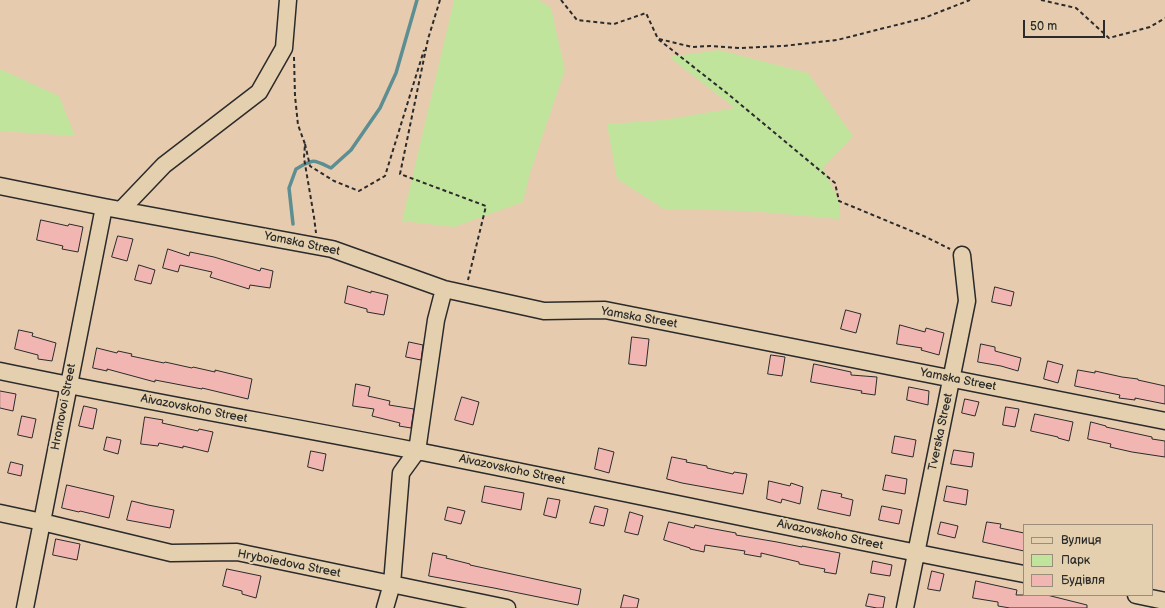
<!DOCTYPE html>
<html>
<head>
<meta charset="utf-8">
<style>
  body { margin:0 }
  #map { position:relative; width:1165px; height:608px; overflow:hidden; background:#e7cbaf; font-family:"Balsamiq Sans",sans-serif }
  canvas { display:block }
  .legend { position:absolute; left:1023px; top:524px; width:130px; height:72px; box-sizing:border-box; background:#e4d0ae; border:1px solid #9a8e7a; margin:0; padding:5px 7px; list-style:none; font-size:12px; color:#2b2b2b }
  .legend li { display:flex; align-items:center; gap:8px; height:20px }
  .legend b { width:20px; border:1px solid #9a8e7a }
  .scale { position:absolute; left:1023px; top:20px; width:82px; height:18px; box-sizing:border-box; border:2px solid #2b2b2b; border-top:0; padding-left:5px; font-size:12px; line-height:14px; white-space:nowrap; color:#2b2b2b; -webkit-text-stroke:3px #e4d0ae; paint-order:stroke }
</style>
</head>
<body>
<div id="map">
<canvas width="1165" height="608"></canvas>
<ul class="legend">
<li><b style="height:5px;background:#e4d0ae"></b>Вулиця</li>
<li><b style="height:11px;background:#c1e49d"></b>Парк</li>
<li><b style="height:11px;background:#f2b6b2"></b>Будівля</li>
</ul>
<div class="scale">50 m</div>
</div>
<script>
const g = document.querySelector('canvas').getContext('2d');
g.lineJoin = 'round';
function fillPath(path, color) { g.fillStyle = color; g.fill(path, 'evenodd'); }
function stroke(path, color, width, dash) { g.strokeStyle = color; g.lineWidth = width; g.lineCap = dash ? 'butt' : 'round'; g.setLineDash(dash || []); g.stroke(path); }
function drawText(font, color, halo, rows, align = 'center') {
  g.font = font + ' "Balsamiq Sans",sans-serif'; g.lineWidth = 4; g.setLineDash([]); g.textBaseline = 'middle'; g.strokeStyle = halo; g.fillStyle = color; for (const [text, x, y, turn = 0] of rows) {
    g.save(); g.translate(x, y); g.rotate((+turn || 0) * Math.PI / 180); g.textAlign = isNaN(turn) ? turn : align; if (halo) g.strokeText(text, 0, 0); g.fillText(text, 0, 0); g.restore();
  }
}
const green = new Path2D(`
  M 454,0 L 539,0 L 551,8 L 565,70 L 530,173 L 523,202 L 454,227 L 402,221 Z
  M 719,50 L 808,73 L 853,136 L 823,168 L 839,201 L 839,219 L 750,211 L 664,209 L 617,179 L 607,124 L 664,120 L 735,108 L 669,57 Z
  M 0,69 L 59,96 L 75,136 L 0,131 Z`);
const stream = new Path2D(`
  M 293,224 L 289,188 L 296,169 C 314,159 312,159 331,168 L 351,150 L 380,108 L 396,73 L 417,0`);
const building = new Path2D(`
  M 41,220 L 68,226 L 69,224 L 83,227 L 78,252 L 62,249 L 63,246 L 37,240 Z
  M 118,236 L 133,239 L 127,261 L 112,257 Z
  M 168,249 L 189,256 L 190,252 L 214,257 L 260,271 L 261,268 L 273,271 L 270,288 L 250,285 L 249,289 L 210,277 L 212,272 L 180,265 L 178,272 L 163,268 Z
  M 139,265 L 155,270 L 151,284 L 135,280 Z
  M 348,286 L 371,293 L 371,291 L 388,295 L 384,315 L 367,312 L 367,309 L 345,303 Z
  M 995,287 L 1014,292 L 1011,306 L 992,302 Z
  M 846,310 L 861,314 L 856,333 L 841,329 Z
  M 900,325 L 925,332 L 926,328 L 944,333 L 939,355 L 921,350 L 922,348 L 897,344 Z
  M 19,330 L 33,333 L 32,336 L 56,343 L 52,361 L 38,359 L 38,355 L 15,349 Z
  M 632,337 L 649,339 L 646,366 L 629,364 Z
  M 409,342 L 423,345 L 421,360 L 406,357 Z
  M 981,344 L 995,347 L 995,351 L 1021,358 L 1018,371 L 1001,366 L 978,362 Z
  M 97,348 L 117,353 L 118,351 L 132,354 L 131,356 L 164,363 L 165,362 L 192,368 L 193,367 L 215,372 L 215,370 L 252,379 L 248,399 L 202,388 L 202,389 L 155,380 L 155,382 L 107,369 L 107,371 L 93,368 Z
  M 771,355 L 785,357 L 782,376 L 768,374 Z
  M 1048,361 L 1063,365 L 1058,383 L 1044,379 Z
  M 814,364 L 851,372 L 851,375 L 877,377 L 875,395 L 861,393 L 862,391 L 811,382 Z
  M 1078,370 L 1095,373 L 1095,371 L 1122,377 L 1138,379 L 1138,380 L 1165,386 L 1165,404 L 1135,398 L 1135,400 L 1119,398 L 1120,395 L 1075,386 Z
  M 356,384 L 370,387 L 368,396 L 390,401 L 389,405 L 414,409 L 411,428 L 399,426 L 400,423 L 372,416 L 374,409 L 353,406 Z
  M 909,387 L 929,391 L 928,405 L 907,400 Z
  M 0,391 L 16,394 L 13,411 L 0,408 Z
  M 462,397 L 479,402 L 473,425 L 455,420 Z
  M 965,399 L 979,402 L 975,416 L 962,413 Z
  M 84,406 L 97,409 L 93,429 L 79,426 Z
  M 1006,407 L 1019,409 L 1015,427 L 1003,425 Z
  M 1035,414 L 1073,422 L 1069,441 L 1058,438 L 1058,437 L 1031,431 Z
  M 22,416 L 36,419 L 32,438 L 18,435 Z
  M 145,417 L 163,420 L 162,423 L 198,431 L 199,429 L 213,432 L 208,452 L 183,446 L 183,448 L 159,443 L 158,446 L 141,444 Z
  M 1091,422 L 1106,426 L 1106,427 L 1152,437 L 1152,439 L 1165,441 L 1165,457 L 1132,452 L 1110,447 L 1111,444 L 1088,439 Z
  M 895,436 L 916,440 L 913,457 L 892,453 Z
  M 107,437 L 121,440 L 118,454 L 104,450 Z
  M 599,448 L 614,452 L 609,473 L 595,469 Z
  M 954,450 L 974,453 L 972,467 L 951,464 Z
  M 311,451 L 326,454 L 323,471 L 308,467 Z
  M 672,457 L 687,460 L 686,462 L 707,466 L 707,468 L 733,474 L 734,472 L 747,474 L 743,494 L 682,483 L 667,479 Z
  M 11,462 L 23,465 L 21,476 L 8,473 Z
  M 886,475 L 907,479 L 905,494 L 883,490 Z
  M 769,481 L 790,486 L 791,483 L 803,487 L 800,504 L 782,499 L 781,503 L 767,499 Z
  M 67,485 L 114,496 L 109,518 L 80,511 L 79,512 L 62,508 Z
  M 485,486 L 524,493 L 521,510 L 482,502 Z
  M 947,486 L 968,490 L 966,505 L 944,501 Z
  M 822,490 L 842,494 L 841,497 L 853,500 L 850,516 L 818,509 Z
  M 548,498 L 560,500 L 556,518 L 544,515 Z
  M 132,501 L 148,505 L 174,510 L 170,528 L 127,520 Z
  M 595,506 L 608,509 L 604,526 L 590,523 Z
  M 882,506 L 902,510 L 899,524 L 879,520 Z
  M 448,507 L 465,511 L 461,524 L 445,520 Z
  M 630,512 L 643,516 L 638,535 L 625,532 Z
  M 669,522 L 694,528 L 695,525 L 709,528 L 736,533 L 736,535 L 777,542 L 802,547 L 802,546 L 840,553 L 836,574 L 824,572 L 825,569 L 799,564 L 799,562 L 761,553 L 761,557 L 744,554 L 745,551 L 705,545 L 704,552 L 690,549 L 690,548 L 664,540 Z
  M 941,522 L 958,526 L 955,538 L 938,534 Z
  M 987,522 L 1001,524 L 1000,528 L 1024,533 L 1024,551 L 983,542 Z
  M 56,539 L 80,544 L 77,560 L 53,555 Z
  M 433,553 L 447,556 L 446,558 L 470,564 L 470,565 L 581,589 L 578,605 L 494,588 L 429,576 Z
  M 873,561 L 892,565 L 890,576 L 871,573 Z
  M 227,569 L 261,576 L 256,598 L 242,594 L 242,591 L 223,586 Z
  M 932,571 L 944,574 L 940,591 L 928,589 Z
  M 976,581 L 1017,590 L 1016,595 L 1047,595 L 1087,605 L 1087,608 L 1010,608 L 998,606 L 998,602 L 973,598 Z
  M 869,594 L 885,597 L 883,608 L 877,608 L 866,606 Z
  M 624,595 L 639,599 L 637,608 L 621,608 Z`);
const path = new Path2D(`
  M 440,0 L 428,39 L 400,174 L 486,206 L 468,280
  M 561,0 L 577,20 L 614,24 L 646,13 L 658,39 L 728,94 L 835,183 L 839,201 L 926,237 L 950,249
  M 1041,0 L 1076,8 L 1109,38 L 1150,27 L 1165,18
  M 659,39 L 692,47 L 710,46 L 740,48 L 783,46 L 837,40 L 924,18 L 970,0
  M 294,57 L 295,96 L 298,125 L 305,144 L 304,158 L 314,217 L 316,233
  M 305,144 L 310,166 L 334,181 L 359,191 L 385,176 L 424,50`);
const minor = new Path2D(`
  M 0,186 L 104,207 L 332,249 L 444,289 L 544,311 L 605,310 L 1165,421
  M 121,210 L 164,165 L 259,92 L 284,48 L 288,0
  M 0,371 C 139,400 278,424 417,451 C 620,491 821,535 1024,574
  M 0,513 L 42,522 L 171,553 L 237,552 L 507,608
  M 1136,595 L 1165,601
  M 25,608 L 104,207
  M 385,608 L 392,584 L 401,473 L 417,451 L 436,320 L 444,289
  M 905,608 L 967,301 L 962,255`);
const streetNames = [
  ["Yamska Street",302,244,12],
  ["Yamska Street",639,318,10],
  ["Yamska Street",958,380,11],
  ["Hromovoi Street",64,407,-79],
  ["Aivazovskoho Street",194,409,11],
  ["Tverska Street",941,432,-78],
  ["Aivazovskoho Street",512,470,12],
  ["Aivazovskoho Street",830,535,12],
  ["Hryboiedova Street",289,564,11]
];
fillPath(green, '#c1e49d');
stroke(stream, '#5d8e92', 3.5);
fillPath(building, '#f2b6b2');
stroke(building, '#2b2b2b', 1);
stroke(minor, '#2b2b2b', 19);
stroke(path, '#2b2b2b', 2, [4, 3]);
stroke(minor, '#e4d0ae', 16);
drawText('12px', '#2b2b2b', '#e4d0ae', streetNames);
</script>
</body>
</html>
